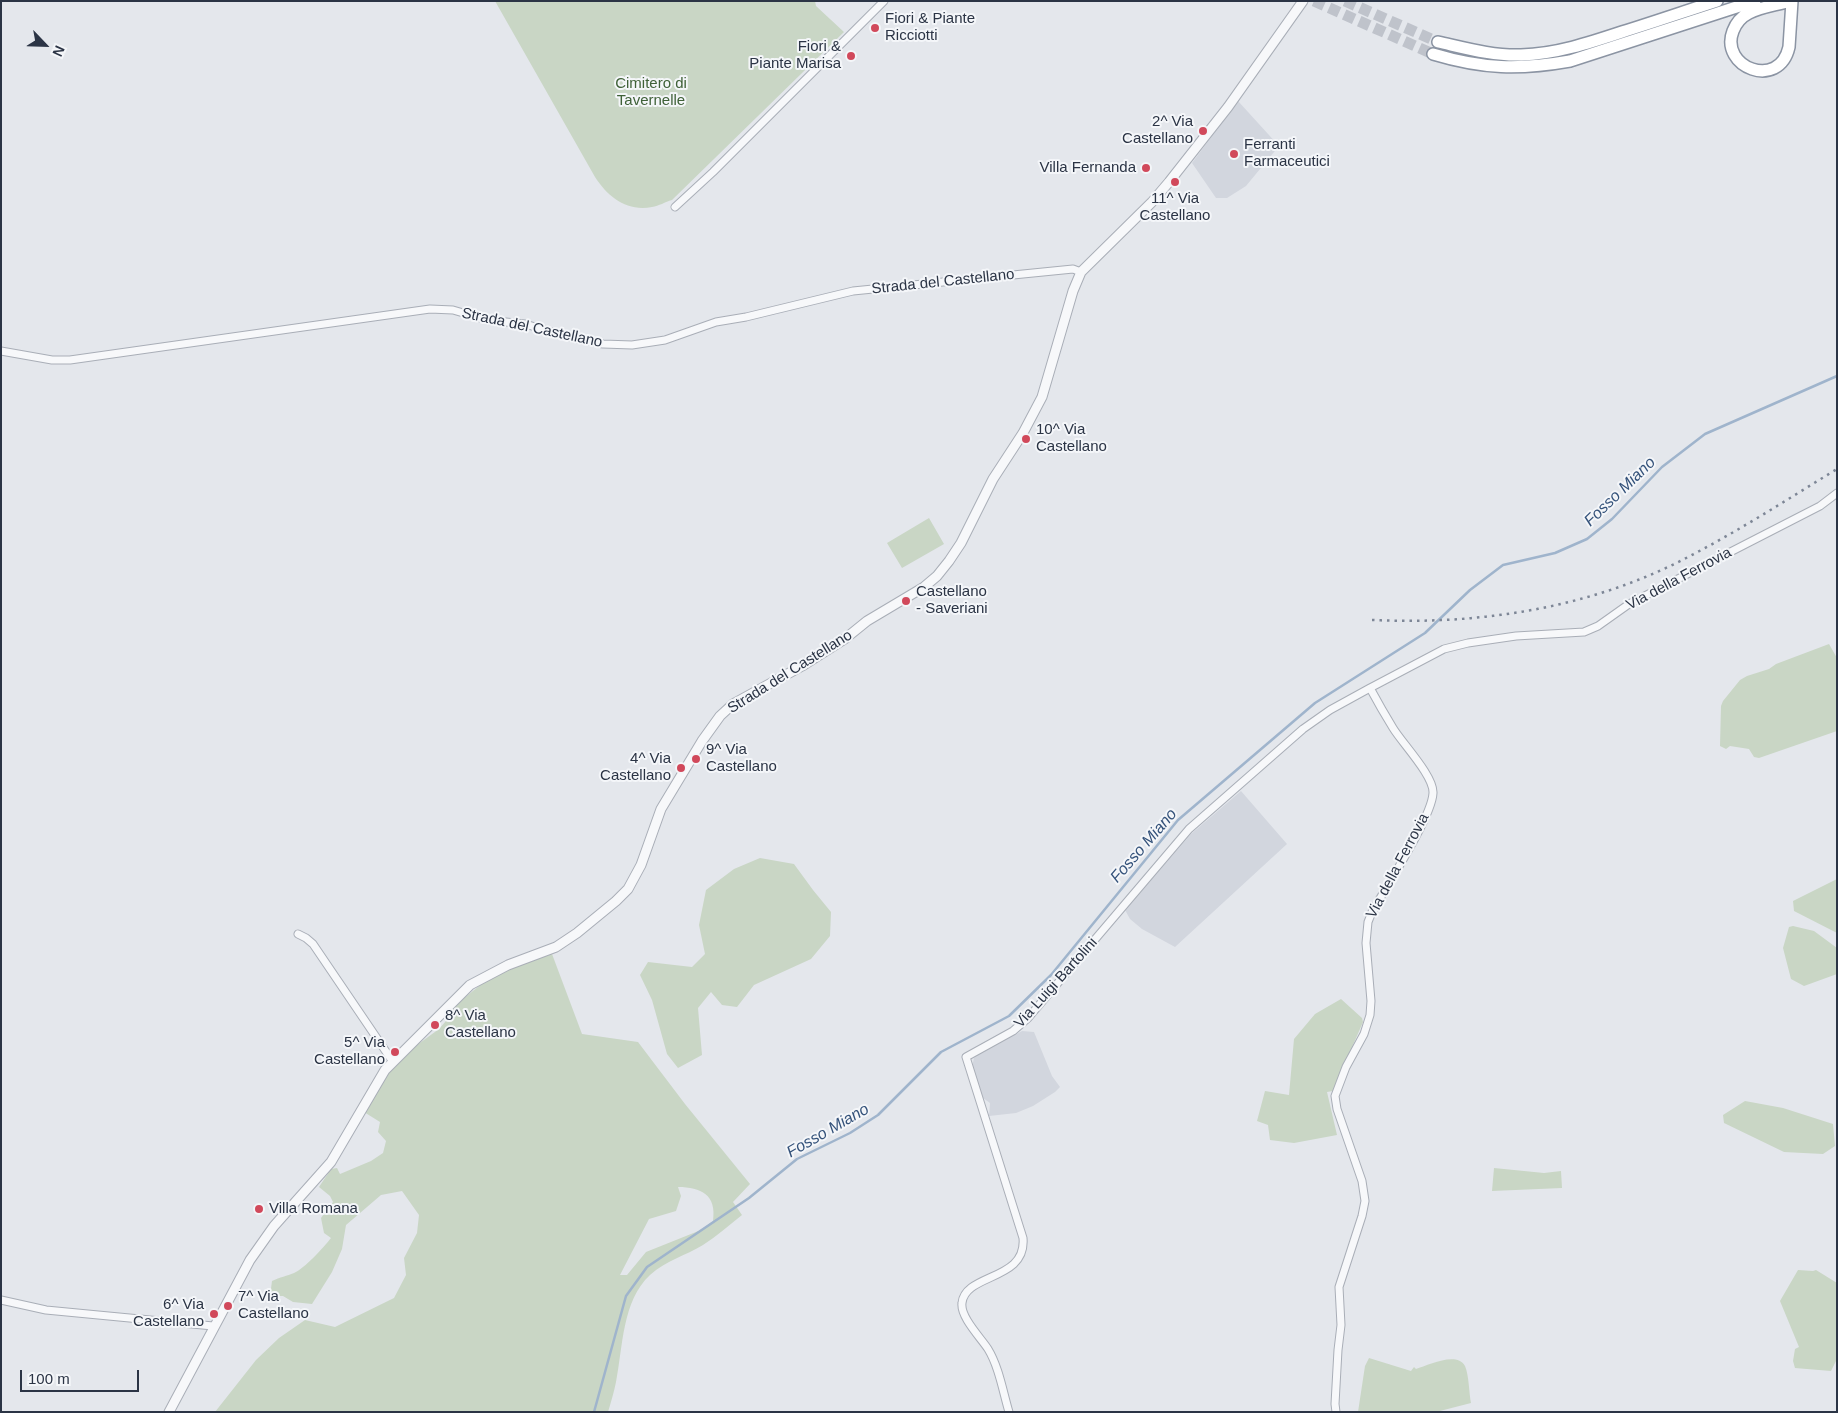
<!DOCTYPE html>
<html>
<head>
<meta charset="utf-8">
<style>
  body { margin:0 }
  #map { position:relative; width:1838px; height:1413px; overflow:hidden; background:#e4e7ec; font-family:Helvetica,sans-serif }
  canvas { display:block }
  .frame { position:absolute; inset:0; border:2px solid #2b3445; pointer-events:none }
  .north { position:absolute; left:20px; top:20px; width:50px; height:50px; -webkit-text-stroke:4px #f4f6f9; paint-order:stroke; rotate:114deg; font-size:14px; font-weight:700; line-height:20px; text-align:center; color:#2b3445 }
  .north::after { content:''; display:block; margin:auto; width:18px; height:22px; background:#2b3445; clip-path:polygon(50% 0,100% 100%,50% 72%,0 100%) }
  .scale { position:absolute; left:20px; top:1370px; width:119px; height:22px; box-sizing:border-box; border:2px solid #2b3445; border-top:0; padding-left:6px; font-size:15px; line-height:18px; white-space:nowrap; color:#2b3445; -webkit-text-stroke:4px #f4f6f9; paint-order:stroke }
</style>
</head>
<body>
<div id="map">
<canvas width="1838" height="1413"></canvas>
<div class="frame"></div>
<div class="north">N</div>
<div class="scale">100 m</div>
</div>
<script>
const g = document.querySelector('canvas').getContext('2d');
g.lineJoin = 'round';
function fillPath(path, color) { g.fillStyle = color; g.fill(path, 'evenodd'); }
function stroke(path, color, width, dash) { g.strokeStyle = color; g.lineWidth = width; g.lineCap = dash ? 'butt' : 'round'; g.setLineDash(dash || []); g.stroke(path); }
function drawText(font, color, halo, rows, align = 'center') {
  g.font = font + ' Helvetica,sans-serif'; g.lineWidth = 4; g.setLineDash([]); g.textBaseline = 'middle'; g.strokeStyle = halo; g.fillStyle = color; for (const [text, x, y, turn = 0] of rows) {
    g.save(); g.translate(x, y); g.rotate((+turn || 0) * Math.PI / 180); g.textAlign = isNaN(turn) ? turn : align; if (halo) g.strokeText(text, 0, 0); g.fillText(text, 0, 0); g.restore();
  }
}
const built = new Path2D(`
  M 1238,101 L 1279,146 L 1246,186 L 1227,198 L 1216,198 L 1192,163 Z
  M 1241,791 L 1287,844 L 1175,947 L 1142,929 L 1130,919 L 1125,910 L 1191,834 Z
  M 1022,1031 L 1034,1032 L 1052,1076 L 1060,1087 L 1055,1092 L 1033,1106 L 1016,1113 L 989,1116 L 990,1103 L 983,1098 L 972,1067 L 974,1058 L 978,1055 Z`);
const green = new Path2D(`
  M 495,1 L 815,1 L 816,6 L 844,32 L 672,200 C 665,202 659,206 652,207 C 627,212 608,197 595,177 Z
  M 929,518 L 944,544 L 902,568 L 887,543 Z
  M 1829,644 L 1837,658 L 1837,731 L 1759,758 L 1754,757 L 1749,749 L 1730,746 L 1726,749 L 1720,746 L 1721,706 L 1723,701 L 1740,680 L 1747,676 L 1769,669 L 1776,664 Z
  M 760,858 L 794,864 L 813,890 L 831,912 L 830,936 L 811,959 L 754,985 L 737,1007 L 722,1005 L 711,992 L 698,1008 L 702,1055 L 678,1068 L 667,1054 L 652,1000 L 640,975 L 648,962 L 692,967 L 705,954 L 699,925 L 706,890 L 734,869 Z
  M 1837,879 L 1837,933 L 1794,911 L 1793,901 Z
  M 1793,926 L 1814,931 L 1837,948 L 1837,974 L 1804,986 L 1791,979 L 1783,948 L 1789,927 Z
  M 552,954 L 582,1034 L 638,1042 L 685,1104 L 750,1184 L 733,1202 L 742,1215 C 729,1225 717,1236 703,1245 C 685,1256 667,1260 650,1275 C 622,1301 623,1347 616,1382 C 614,1392 611,1402 608,1412 L 215,1412 L 256,1360 L 279,1338 L 305,1320 L 335,1327 L 394,1298 L 406,1275 L 404,1258 L 417,1233 L 419,1215 L 402,1191 L 381,1195 L 346,1225 L 342,1249 L 332,1272 L 312,1304 L 293,1302 L 283,1296 L 270,1296 L 272,1281 C 280,1277 287,1276 294,1273 C 304,1269 324,1247 331,1238 L 324,1233 L 321,1218 L 333,1202 L 330,1196 L 319,1187 L 331,1169 L 337,1168 L 340,1174 L 371,1161 L 383,1153 L 386,1141 L 378,1132 L 380,1122 L 364,1112 L 390,1070 L 417,1045 L 439,1029 L 452,1014 L 453,1007 L 489,978 L 525,963 ZM 678,1187 C 701,1187 717,1195 713,1221 L 701,1230 L 646,1252 L 627,1275 L 620,1275 L 649,1219 L 676,1211 L 681,1196 Z
  M 1341,999 L 1362,1018 L 1363,1022 L 1333,1091 L 1327,1092 L 1337,1135 L 1294,1143 L 1270,1140 L 1268,1125 L 1257,1121 L 1265,1091 L 1289,1095 L 1294,1039 L 1315,1014 Z
  M 1745,1101 L 1783,1108 L 1833,1124 L 1835,1146 L 1823,1154 L 1784,1152 L 1724,1123 L 1723,1115 Z
  M 1494,1168 L 1544,1173 L 1561,1171 L 1562,1188 L 1492,1191 Z
  M 1798,1270 L 1813,1271 L 1816,1270 L 1837,1283 L 1837,1359 L 1831,1371 L 1795,1368 L 1793,1361 L 1795,1349 L 1799,1347 L 1780,1301 Z
  M 1369,1358 L 1411,1371 L 1414,1367 L 1416,1369 C 1428,1365 1457,1351 1465,1366 C 1469,1375 1469,1393 1471,1403 L 1436,1412 L 1358,1412 L 1365,1366 Z`);
const stream = new Path2D(`
  M 594,1412 L 626,1296 L 647,1267 L 749,1198 L 797,1159 L 850,1133 L 878,1115 L 941,1052 L 1009,1016 L 1051,975 L 1178,820 L 1315,703 L 1425,633 L 1470,590 L 1503,565 L 1555,553 L 1587,539 L 1612,519 L 1662,467 L 1705,434 L 1837,376`);
const trunkTunnel = new Path2D(`
  M 1314,1 L 1433,54
  M 1345,1 L 1438,42`);
const minor = new Path2D(`
  M 675,207 L 713,172 L 884,1
  M 1,351 L 52,360 L 70,360 L 430,309 L 453,310 L 487,320 L 525,324 L 569,337 L 603,344 L 632,345 L 665,340 L 716,322 L 746,317 L 853,291 L 1073,269 L 1081,272
  M 298,934 L 306,938 L 313,944 L 393,1062
  M 1,1300 L 46,1310 L 213,1326
  M 1009,1412 C 1003,1392 999,1367 988,1349 C 981,1338 960,1317 962,1303 C 965,1273 1027,1281 1023,1238 L 966,1057 L 1013,1031 L 1028,1018 L 1189,829 L 1303,729 L 1330,710 L 1370,688
  M 1336,1412 L 1335,1404 L 1338,1350 L 1341,1325 L 1339,1287 L 1362,1216 L 1365,1201 L 1362,1181 L 1337,1109 L 1335,1096 L 1346,1067 L 1364,1034 L 1370,1015 L 1371,1001 L 1366,943 L 1368,922 L 1372,912 C 1386,887 1432,817 1433,793 C 1434,776 1402,743 1393,728 C 1385,715 1377,701 1370,688 L 1444,649 L 1468,643 L 1516,636 L 1584,632 L 1598,626 L 1629,604 L 1820,506 L 1837,493`);
const tertiary = new Path2D(`
  M 169,1412 L 250,1260 L 274,1226 L 331,1162 L 385,1070 L 470,985 L 508,965 L 556,947 L 577,933 L 616,901 L 628,889 L 641,865 L 661,809 L 702,741 L 720,716 L 733,704 L 802,666 L 846,638 L 867,621 L 924,587 L 937,576 L 949,561 L 961,543 L 993,479 L 1023,433 L 1042,397 L 1073,291 L 1081,272 L 1152,202 L 1169,182 L 1228,107 L 1303,1`);
const trunk = new Path2D(`
  M 1790,1 C 1777,5 1761,7 1749,13 C 1741,17 1736,23 1733,31 C 1719,67 1779,91 1789,47 L 1792,1
  M 1438,42 C 1465,48 1493,56 1521,55 C 1556,54 1589,43 1622,32 C 1654,22 1686,11 1717,1
  M 1433,54 C 1483,69 1519,70 1570,61 L 1755,1`);
const rail = new Path2D(`
  M 1372,620 C 1481,625 1592,608 1690,556 C 1740,530 1788,499 1837,469`);
const markers = [
  [875,28,5,"#d1495b"],
  [851,56,5,"#d1495b"],
  [1203,131,5,"#d1495b"],
  [1234,154,5,"#d1495b"],
  [1146,168,5,"#d1495b"],
  [1175,182,5,"#d1495b"],
  [1026,439,5,"#d1495b"],
  [906,601,5,"#d1495b"],
  [696,759,5,"#d1495b"],
  [681,768,5,"#d1495b"],
  [435,1025,5,"#d1495b"],
  [395,1052,5,"#d1495b"],
  [259,1209,5,"#d1495b"],
  [228,1306,5,"#d1495b"],
  [214,1314,5,"#d1495b"]
];
const poiNames = [
  ["Fiori & Piante",885,19],
  ["Ricciotti",885,36],
  ["Fiori &",841,47,"right"],
  ["Piante Marisa",841,64,"right"],
  ["2^ Via",1193,122,"right"],
  ["Castellano",1193,139,"right"],
  ["Ferranti",1244,145],
  ["Farmaceutici",1244,162],
  ["Villa Fernanda",1136,168,"right"],
  ["11^ Via",1175,199,"center"],
  ["Castellano",1175,216,"center"],
  ["10^ Via",1036,430],
  ["Castellano",1036,447],
  ["Castellano",916,592],
  ["- Saveriani",916,609],
  ["9^ Via",706,750],
  ["Castellano",706,767],
  ["4^ Via",671,759,"right"],
  ["Castellano",671,776,"right"],
  ["8^ Via",445,1016],
  ["Castellano",445,1033],
  ["5^ Via",385,1043,"right"],
  ["Castellano",385,1060,"right"],
  ["Villa Romana",269,1209],
  ["7^ Via",238,1297],
  ["Castellano",238,1314],
  ["6^ Via",204,1305,"right"],
  ["Castellano",204,1322,"right"]
];
const parkNames = [
  ["Cimitero di",651,84],
  ["Tavernelle",651,101]
];
const streetNames = [
  ["Strada del Castellano",943,282,-6],
  ["Strada del Castellano",532,328,12],
  ["Via della Ferrovia",1679,579,-28],
  ["Strada del Castellano",790,672,-32],
  ["Via della Ferrovia",1398,866,-62],
  ["Via Luigi Bartolini",1056,983,-48]
];
const waterNames = [
  ["Fosso Miano",1620,492,-44],
  ["Fosso Miano",1144,846,-49],
  ["Fosso Miano",828,1131,-30]
];
fillPath(built, '#d2d6de');
fillPath(green, '#c9d6c5');
stroke(stream, '#9fb4cc', 2.5);
stroke(trunkTunnel, '#bfc3cb', 11, [11, 5.5]);
stroke(minor, '#a9aeb7', 9);
stroke(tertiary, '#a9aeb7', 11);
stroke(trunk, '#8b94a3', 14);
stroke(minor, '#f7f8fa', 7);
stroke(tertiary, '#f7f8fa', 9);
stroke(trunk, '#fff', 11);
stroke(rail, '#7d8696', 2.5, [2.5, 5]);
for (const [x, y, r, color] of markers) { const dot = new Path2D(); dot.arc(x, y, r, 0, 2 * Math.PI); g.fillStyle = color; g.fill(dot); stroke(dot, '#f4f6f9', 2); }
drawText('15px', '#2b3445', '#f4f6f9', poiNames, 'left');
drawText('15px', '#3f6138', '#f4f6f9', parkNames);
drawText('15px', '#2b3445', '#f4f6f9', streetNames);
drawText('italic 16px', '#34527a', '#f4f6f9', waterNames);
</script>
</body>
</html>
